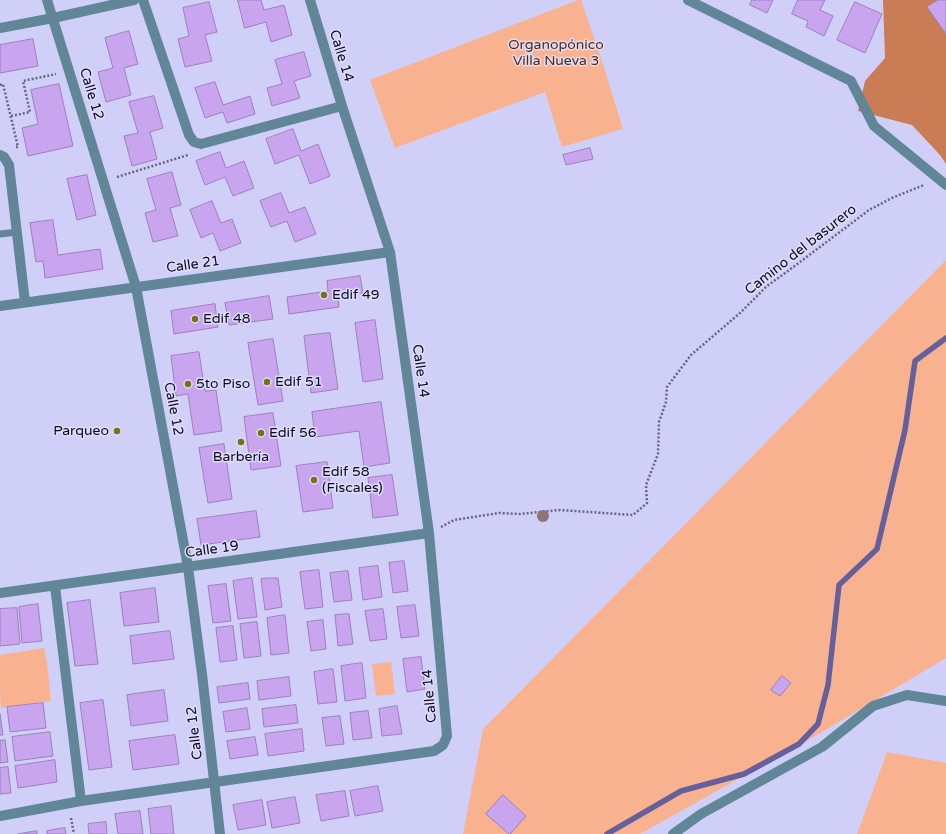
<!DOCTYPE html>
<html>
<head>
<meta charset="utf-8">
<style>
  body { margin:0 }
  canvas { display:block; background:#d0cff8 }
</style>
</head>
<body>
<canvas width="946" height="834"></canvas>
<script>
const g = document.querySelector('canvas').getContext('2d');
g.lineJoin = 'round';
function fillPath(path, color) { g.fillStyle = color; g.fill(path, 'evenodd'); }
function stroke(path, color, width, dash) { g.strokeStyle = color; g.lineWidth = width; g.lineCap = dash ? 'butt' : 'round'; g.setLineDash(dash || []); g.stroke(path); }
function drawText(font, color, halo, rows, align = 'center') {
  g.font = font + ' "Varela Round",sans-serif'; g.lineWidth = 3; g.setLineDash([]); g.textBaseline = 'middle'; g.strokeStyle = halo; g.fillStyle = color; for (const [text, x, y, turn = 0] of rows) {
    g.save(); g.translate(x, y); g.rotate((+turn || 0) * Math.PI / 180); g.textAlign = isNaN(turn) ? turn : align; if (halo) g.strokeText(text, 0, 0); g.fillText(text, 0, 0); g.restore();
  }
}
const green = new Path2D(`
  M 578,0 L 581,0 L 604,67 L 623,129 L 562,147 L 545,92 L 395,148 L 370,80 Z
  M 946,260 L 946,658 L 822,732 L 640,834 L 463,834 L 483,729 Z
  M 44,648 L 47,662 L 51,701 L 1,708 L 0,692 L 0,655 Z
  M 391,662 L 395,694 L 376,696 L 372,664 Z
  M 887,752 L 946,763 L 946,834 L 857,834 Z`);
const forest = new Path2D(`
  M 883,0 L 946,0 L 946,164 L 940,155 L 912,125 L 858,111 L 865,81 L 885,58 Z`);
const stream = new Path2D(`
  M 607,834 L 681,791 L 744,774 L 799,744 L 818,724 L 828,685 L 839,585 L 877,549 L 905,430 L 915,361 L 946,338`);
const building = new Path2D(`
  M 238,0 L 261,0 L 264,10 L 284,5 L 292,35 L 271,42 L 266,22 L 245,28 Z
  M 752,0 L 773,0 L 767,13 L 750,5 Z
  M 798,0 L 825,0 L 820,10 L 833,16 L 824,36 L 806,27 L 808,21 L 792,14 Z
  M 938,0 L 946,0 L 946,34 L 927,7 Z
  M 209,2 L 217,32 L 205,35 L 212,61 L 185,67 L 178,39 L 189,36 L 183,8 Z
  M 855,2 L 882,14 L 865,53 L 837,40 Z
  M 129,31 L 138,64 L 124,68 L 131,95 L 106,102 L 98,72 L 113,68 L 105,38 Z
  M 33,39 L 38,66 L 0,73 L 0,45 Z
  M 304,52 L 311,76 L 294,81 L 300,98 L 272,106 L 267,88 L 282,84 L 275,60 Z
  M 215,82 L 223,105 L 250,96 L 255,114 L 227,123 L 223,112 L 205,118 L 195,88 Z
  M 59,84 L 73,146 L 28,156 L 22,128 L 38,124 L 31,90 Z
  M 154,96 L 163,128 L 150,132 L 157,159 L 132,166 L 124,136 L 138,133 L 129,102 Z
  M 293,129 L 301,151 L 318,144 L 330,176 L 310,184 L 299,155 L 275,164 L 266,139 Z
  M 590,148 L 593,159 L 566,165 L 563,155 Z
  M 220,152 L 226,168 L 244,161 L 254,188 L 233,196 L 225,177 L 205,185 L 196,161 Z
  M 172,172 L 181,205 L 170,208 L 178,236 L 153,242 L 145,213 L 156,210 L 147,179 Z
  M 87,175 L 96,215 L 77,220 L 67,179 Z
  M 281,193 L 289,213 L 305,207 L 316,234 L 295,242 L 287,221 L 271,227 L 260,201 Z
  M 212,201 L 221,223 L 232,219 L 241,243 L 220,251 L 213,233 L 201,238 L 190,210 Z
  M 53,220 L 58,255 L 100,249 L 103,269 L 45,278 L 43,261 L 36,262 L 30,223 Z
  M 360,276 L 363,293 L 338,297 L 339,307 L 289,314 L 287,297 L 328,291 L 327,281 Z
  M 269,296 L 273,319 L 229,325 L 225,303 Z
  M 215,304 L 218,327 L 174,334 L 171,311 Z
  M 375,320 L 383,379 L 363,382 L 355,323 Z
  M 330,333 L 338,389 L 311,393 L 304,336 Z
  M 273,339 L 283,401 L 258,405 L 248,343 Z
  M 199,352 L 205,391 L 216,390 L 222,431 L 194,435 L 188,394 L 176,396 L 171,356 Z
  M 381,402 L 390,463 L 364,467 L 359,431 L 315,437 L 312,412 Z
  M 273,413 L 281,466 L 251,470 L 244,417 Z
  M 224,444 L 232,499 L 208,503 L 199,448 Z
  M 327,462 L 333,508 L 303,512 L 296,466 Z
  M 392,475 L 398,515 L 373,518 L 368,478 Z
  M 256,511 L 260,537 L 201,545 L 197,519 Z
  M 404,561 L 408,591 L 393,593 L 389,563 Z
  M 378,566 L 382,597 L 363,600 L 359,568 Z
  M 319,570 L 323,607 L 305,609 L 300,572 Z
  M 348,571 L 352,600 L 334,602 L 330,573 Z
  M 252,578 L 257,617 L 238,619 L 233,581 Z
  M 269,578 L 278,578 L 282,607 L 265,610 L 261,579 Z
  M 226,584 L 231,621 L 213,623 L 208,586 Z
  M 155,588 L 159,622 L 124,626 L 120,593 Z
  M 90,600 L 98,664 L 75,666 L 67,603 Z
  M 38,604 L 42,641 L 22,643 L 19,607 Z
  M 415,605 L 419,636 L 401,638 L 397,607 Z
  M 17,608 L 20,644 L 0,646 L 0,609 Z
  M 383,609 L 387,639 L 370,641 L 365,611 Z
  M 349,614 L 353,644 L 338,646 L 335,615 Z
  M 285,615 L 289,653 L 271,655 L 267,618 Z
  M 323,620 L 326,649 L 311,651 L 307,622 Z
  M 257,622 L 261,656 L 244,658 L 240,624 Z
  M 233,626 L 237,660 L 220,662 L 216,628 Z
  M 170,631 L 174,659 L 133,664 L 130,636 Z
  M 421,657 L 425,689 L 407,692 L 403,659 Z
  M 362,663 L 366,698 L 345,701 L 341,666 Z
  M 333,669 L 337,702 L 318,704 L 314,672 Z
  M 782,676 L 791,683 L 780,696 L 771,690 Z
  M 289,677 L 291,696 L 259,700 L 257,681 Z
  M 248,683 L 250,699 L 219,703 L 217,687 Z
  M 164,690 L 168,721 L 131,726 L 127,695 Z
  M 103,700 L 112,767 L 89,770 L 80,703 Z
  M 43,703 L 46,728 L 10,732 L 7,707 Z
  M 296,705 L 298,723 L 264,727 L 262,709 Z
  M 397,706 L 402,734 L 382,736 L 379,709 Z
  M 247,708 L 250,729 L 226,732 L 223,712 Z
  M 368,711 L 372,738 L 353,740 L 350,713 Z
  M 0,714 L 3,735 L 0,735 Z
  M 340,716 L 344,744 L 326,746 L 322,718 Z
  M 302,729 L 304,751 L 268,756 L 265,734 Z
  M 50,732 L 53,756 L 15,761 L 12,737 Z
  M 175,735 L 179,764 L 133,770 L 129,741 Z
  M 255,737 L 258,755 L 230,759 L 227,741 Z
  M 5,740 L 8,762 L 0,763 L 0,741 Z
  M 55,760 L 57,782 L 18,788 L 15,766 Z
  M 8,767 L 11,793 L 0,794 L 0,768 Z
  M 378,786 L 383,811 L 355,816 L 350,791 Z
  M 345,791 L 349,816 L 321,821 L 316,795 Z
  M 503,795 L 526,816 L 510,834 L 509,834 L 486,814 Z
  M 295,797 L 300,823 L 272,828 L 267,802 Z
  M 262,800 L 266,825 L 238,830 L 233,805 Z
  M 171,806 L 174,834 L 151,834 L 148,809 Z
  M 140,811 L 143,834 L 118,834 L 115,814 Z
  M 106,822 L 107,834 L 89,834 L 88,824 Z
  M 65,828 L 66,834 L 47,834 L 47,831 Z
  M 37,831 L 37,834 L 18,834 Z`);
const path = new Path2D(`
  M 0,85 L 3,84 L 18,147 L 14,147
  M 11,116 L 30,112 L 23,81 L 56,74
  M 117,177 L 188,155
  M 441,527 L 454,520 L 499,513 L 520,514 L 560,510 L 633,515 L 647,503 L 646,485 L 658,454 L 659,422 L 666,402 L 667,387 L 691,355 L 740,313 L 767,286 L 788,271 L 869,210 L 892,198 L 924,185
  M 71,818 L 74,834`);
const lane = new Path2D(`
  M 0,234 L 17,232`);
const street = new Path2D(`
  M 47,0 L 136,287 L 188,567 L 202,674 L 220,834
  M 143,0 L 189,135 L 194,142 L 201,144 L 342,106
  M 688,0 L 851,81 L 874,126 L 946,185
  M 0,28 L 53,18 L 134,0
  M 0,155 L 4,157 L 9,165 L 25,302
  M 0,306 L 390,252
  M 55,586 L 81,801
  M 0,593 L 429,533
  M 0,816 L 81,801 L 434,751 L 443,745 L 447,736 L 429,533 L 390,252 L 342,106 L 310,0
  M 673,834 L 701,814 L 822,747 L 873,706 L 907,695 L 946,701`);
const trees = [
  [543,516]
];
const markers = [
  [324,295,4,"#767215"],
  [195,319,4,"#767215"],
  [267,382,4,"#767215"],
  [188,384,4,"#767215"],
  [117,431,4,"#767215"],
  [261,433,4,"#767215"],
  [241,442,4,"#767215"],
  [314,480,4,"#767215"]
];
const parkNames = [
  ["Organopónico",556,45],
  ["Villa Nueva 3",556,61]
];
const streetNames = [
  ["Calle 14",341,56,73],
  ["Calle 12",91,94,73],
  ["Camino del basurero",801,250,-38],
  ["Calle 21",193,265,-8],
  ["Calle 14",420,371,82],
  ["Calle 12",173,409,79],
  ["Calle 19",212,550,-8],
  ["Calle 14",430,696,-95],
  ["Calle 12",195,733,-97]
];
const poiNames = [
  ["Edif 49",332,295],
  ["Edif 48",203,319],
  ["Edif 51",275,382],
  ["5to Piso",196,384],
  ["Parqueo",109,431,"right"],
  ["Edif 56",269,433],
  ["Barbería",241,457,"center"],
  ["Edif 58",322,472],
  ["(Fiscales)",322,488]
];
fillPath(green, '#f9b290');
fillPath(forest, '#ca7c55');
stroke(stream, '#65609c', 5.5);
fillPath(building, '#c9a4ef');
stroke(building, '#9e7fbd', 1);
stroke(path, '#676484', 2.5, [2, 2]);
stroke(lane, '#608697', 7);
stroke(street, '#608697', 10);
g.fillStyle = '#8f7375';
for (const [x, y] of trees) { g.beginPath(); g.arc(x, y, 6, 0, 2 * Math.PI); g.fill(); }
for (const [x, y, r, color] of markers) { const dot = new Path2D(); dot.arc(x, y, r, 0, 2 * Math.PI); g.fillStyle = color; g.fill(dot); stroke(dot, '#deddfa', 1.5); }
drawText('14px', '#592709', '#deddfa', parkNames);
drawText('14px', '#0d0921', '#deddfa', streetNames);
drawText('14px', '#0d0921', '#deddfa', poiNames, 'left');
</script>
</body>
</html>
